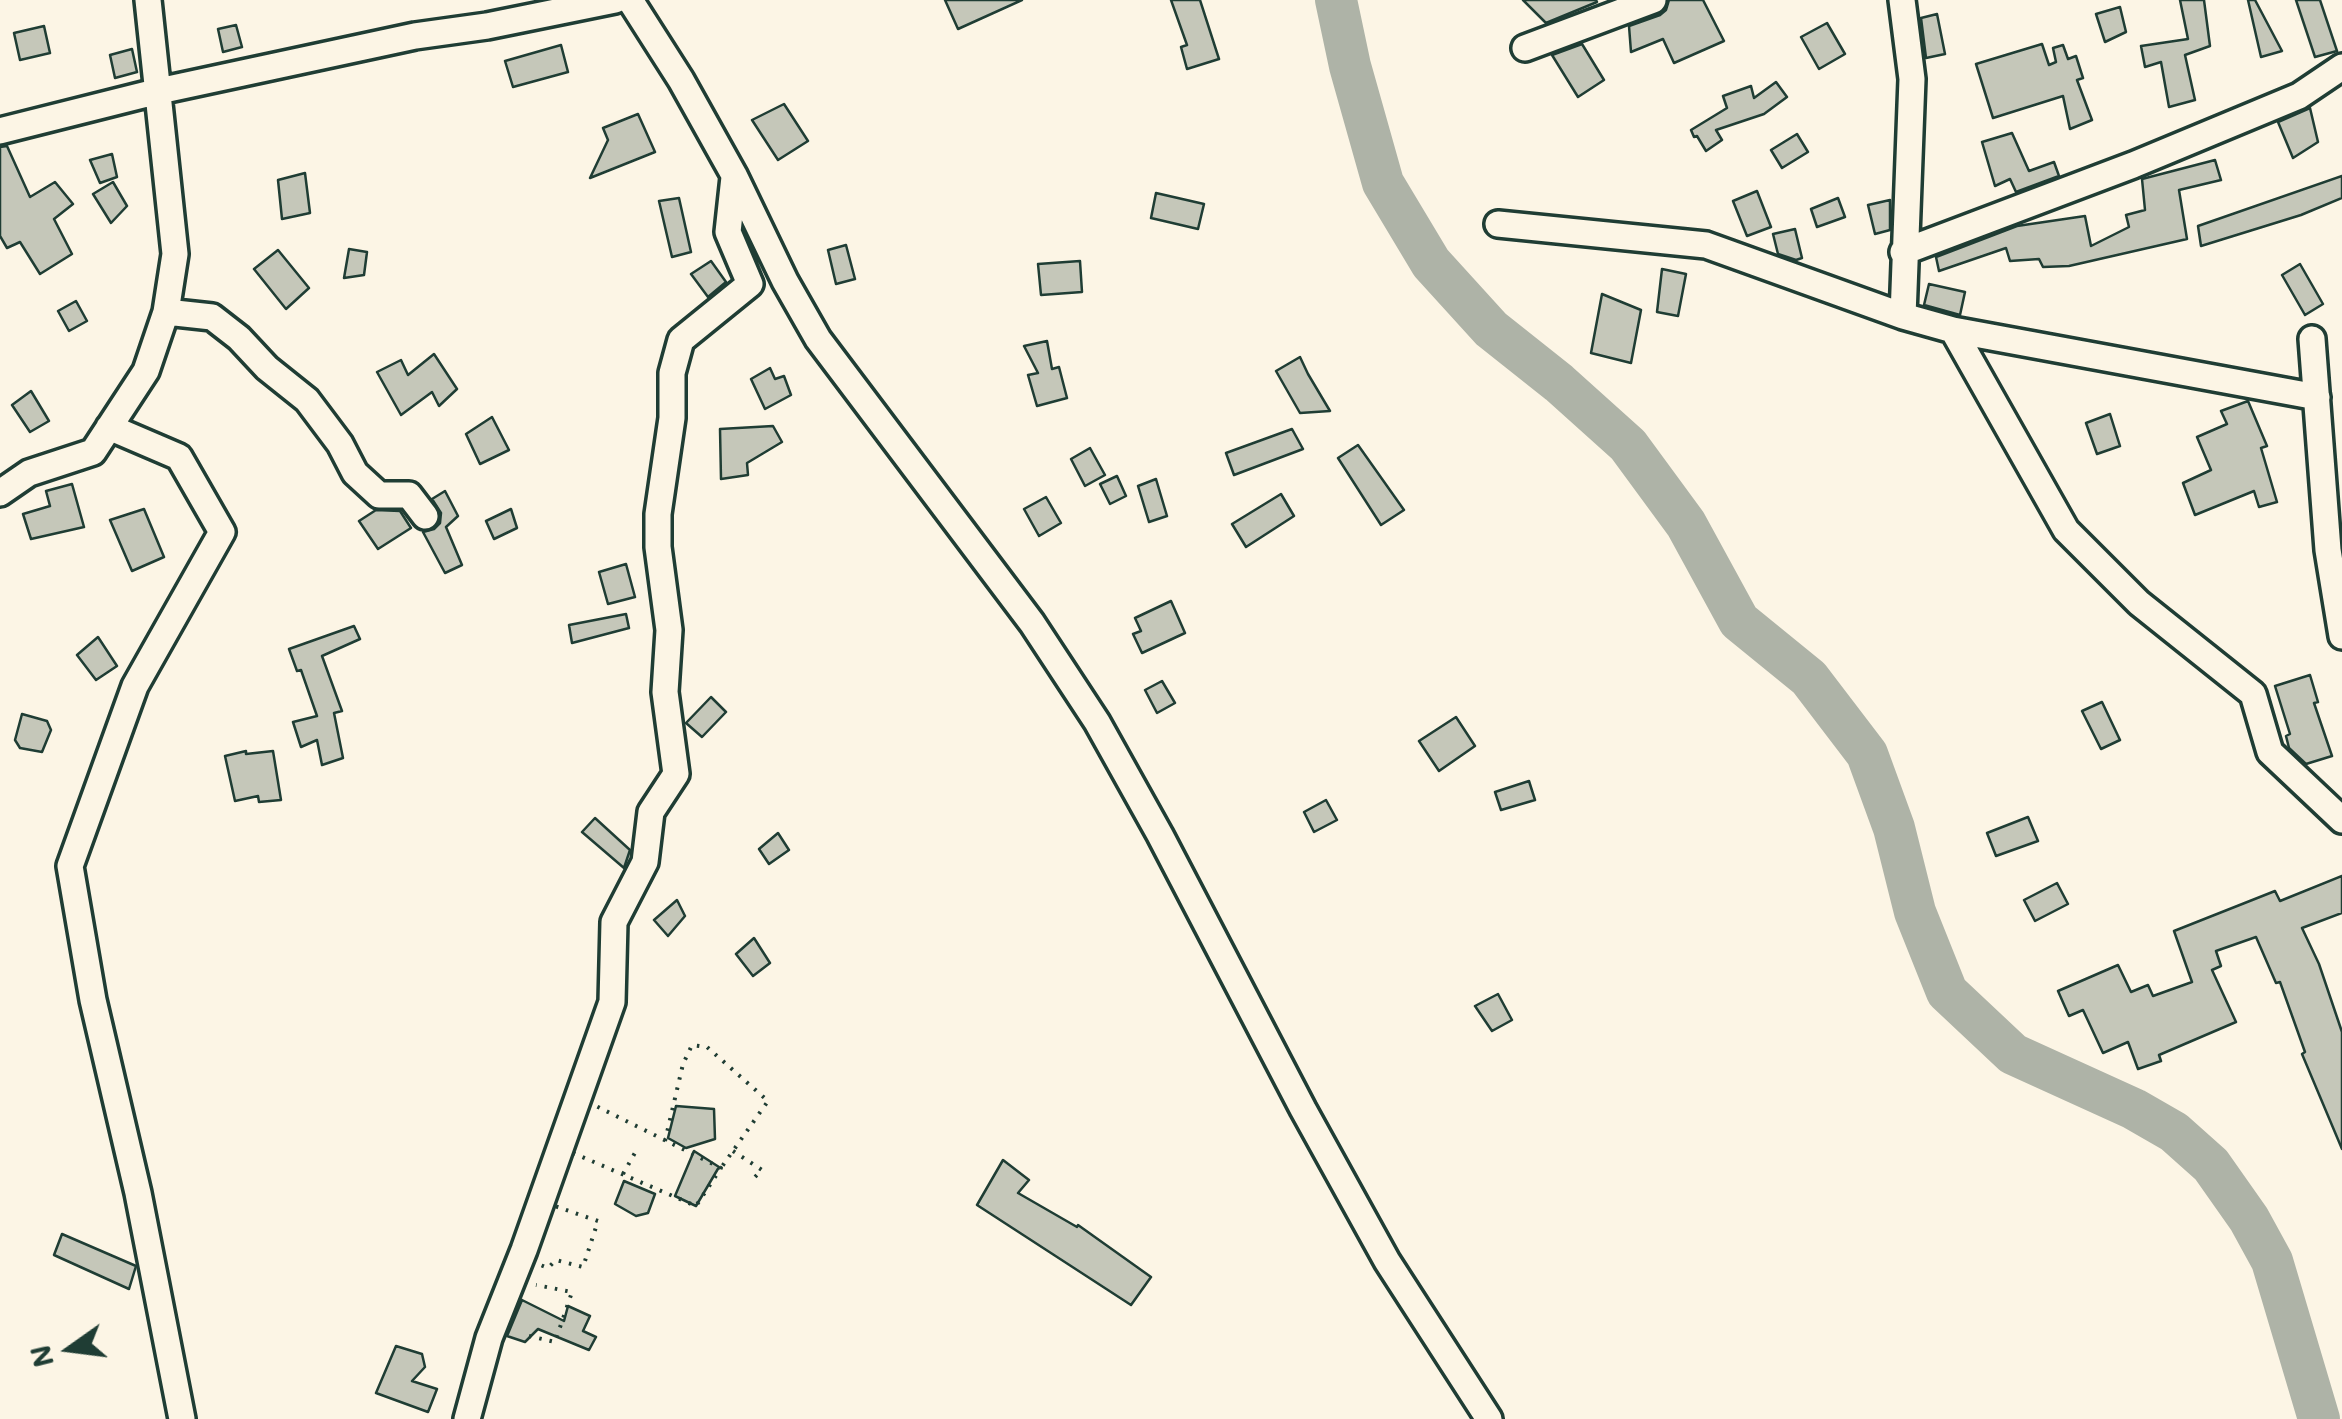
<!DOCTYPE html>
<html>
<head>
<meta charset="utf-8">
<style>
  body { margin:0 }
  #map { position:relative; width:2342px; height:1419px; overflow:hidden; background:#fcf5e5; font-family:Mali,sans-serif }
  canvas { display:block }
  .north { position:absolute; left:20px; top:1299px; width:100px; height:100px; -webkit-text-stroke:8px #fcf5e5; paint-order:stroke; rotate:256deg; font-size:28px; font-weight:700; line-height:40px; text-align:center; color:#1f3d34 }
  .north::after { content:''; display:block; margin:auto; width:35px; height:45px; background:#1f3d34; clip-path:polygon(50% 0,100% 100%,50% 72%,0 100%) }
</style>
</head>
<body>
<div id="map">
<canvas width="2342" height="1419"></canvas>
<div class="north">N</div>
</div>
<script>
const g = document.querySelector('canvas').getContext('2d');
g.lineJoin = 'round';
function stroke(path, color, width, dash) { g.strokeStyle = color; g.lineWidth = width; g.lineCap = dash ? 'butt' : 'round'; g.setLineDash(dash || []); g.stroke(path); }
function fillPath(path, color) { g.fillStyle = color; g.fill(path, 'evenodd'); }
const river = new Path2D(`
  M 1336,0 L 1350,66 L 1383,183 L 1431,263 L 1491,329 L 1559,383 L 1628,445 L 1686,524 L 1739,621 L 1809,678 L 1867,754 L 1894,828 L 1915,912 L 1947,992 L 2013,1054 L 2134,1109 L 2174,1132 L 2211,1165 L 2249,1219 L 2272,1261 L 2319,1419`);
const building = new Path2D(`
  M 945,0 L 1022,0 L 958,29 Z
  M 1171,0 L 1200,0 L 1219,59 L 1187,69 L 1181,47 L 1187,45 Z
  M 1523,0 L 1596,0 L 1597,2 L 1546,23 Z
  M 1669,0 L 1703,0 L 1724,41 L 1674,63 L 1663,39 L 1631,52 L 1629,26 L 1660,15 L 1666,10 Z
  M 2180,0 L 2204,0 L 2210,46 L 2185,55 L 2195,100 L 2169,107 L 2161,62 L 2145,67 L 2141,46 L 2188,39 Z
  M 2248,0 L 2255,0 L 2282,51 L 2261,57 Z
  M 2296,0 L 2320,0 L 2337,51 L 2315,57 Z
  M 2120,7 L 2126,32 L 2105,42 L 2096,14 Z
  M 1937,14 L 1945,54 L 1926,58 L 1921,18 Z
  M 1827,23 L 1845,54 L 1819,69 L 1801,37 Z
  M 236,25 L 242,47 L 223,52 L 218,29 Z
  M 44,26 L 50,53 L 20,60 L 14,33 Z
  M 1582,44 L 1604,80 L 1578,97 L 1552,55 Z
  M 2042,44 L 2049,65 L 2056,62 L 2053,48 L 2063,45 L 2068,59 L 2076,56 L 2083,78 L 2077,80 L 2092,120 L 2070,129 L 2063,96 L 1993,118 L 1976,64 Z
  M 561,45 L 568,72 L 513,87 L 505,61 Z
  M 132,49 L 137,72 L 115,78 L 110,55 Z
  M 1776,82 L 1787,97 L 1764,114 L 1716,130 L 1722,140 L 1706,151 L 1697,136 L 1694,137 L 1691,130 L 1727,108 L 1723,96 L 1751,86 L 1754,98 Z
  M 784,104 L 808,141 L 778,160 L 752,120 Z
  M 2310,108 L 2318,142 L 2293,158 L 2278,122 Z
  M 638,114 L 655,152 L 590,178 L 608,140 L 603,128 Z
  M 2012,133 L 2029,171 L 2054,162 L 2059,176 L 2016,192 L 2010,179 L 1995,186 L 1982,142 Z
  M 1797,134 L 1808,152 L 1782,168 L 1771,150 Z
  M 7,146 L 30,197 L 55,182 L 73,204 L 54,219 L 72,254 L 40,274 L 20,242 L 7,248 L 0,236 L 0,147 Z
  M 112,154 L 117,177 L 100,183 L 90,160 Z
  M 2215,160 L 2221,180 L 2179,190 L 2187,239 L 2069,266 L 2043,267 L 2039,259 L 2010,261 L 2006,248 L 1939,271 L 1936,257 L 2017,226 L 2085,216 L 2091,246 L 2129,227 L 2126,215 L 2145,210 L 2142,179 Z
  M 305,173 L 310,213 L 282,219 L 278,180 Z
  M 2342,176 L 2342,198 L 2301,215 L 2201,246 L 2198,226 Z
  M 113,182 L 127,206 L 111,223 L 93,194 Z
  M 1757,191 L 1771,227 L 1747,236 L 1733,201 Z
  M 1156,193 L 1204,204 L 1198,229 L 1151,218 Z
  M 679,198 L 691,252 L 672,257 L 659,201 Z
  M 1838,198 L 1845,217 L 1817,227 L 1811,209 Z
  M 1890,200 L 1890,230 L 1875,234 L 1868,205 Z
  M 1795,229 L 1802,258 L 1796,260 L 1778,254 L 1773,234 Z
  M 846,245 L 855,279 L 836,284 L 828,250 Z
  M 349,249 L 367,252 L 364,275 L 344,278 Z
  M 278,250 L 309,288 L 286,309 L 254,269 Z
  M 711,261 L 726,282 L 708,297 L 691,274 Z
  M 1080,261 L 1082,292 L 1041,295 L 1038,264 Z
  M 2300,264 L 2323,304 L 2305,315 L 2282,275 Z
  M 1662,269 L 1686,274 L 1678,316 L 1657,312 Z
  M 1929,284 L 1965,292 L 1960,315 L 1924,305 Z
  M 1602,294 L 1641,310 L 1631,363 L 1591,353 Z
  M 76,301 L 87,321 L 69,331 L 58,311 Z
  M 1047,341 L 1052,369 L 1059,367 L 1067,398 L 1037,406 L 1028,375 L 1038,373 L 1024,346 Z
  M 434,354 L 457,389 L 439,406 L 432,392 L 401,415 L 377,372 L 401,360 L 408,375 Z
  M 1300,357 L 1308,374 L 1330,411 L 1300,413 L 1276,371 Z
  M 770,368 L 775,379 L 784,376 L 791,395 L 765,409 L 751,379 Z
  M 31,391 L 49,421 L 30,432 L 12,405 Z
  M 2248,401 L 2267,446 L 2261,448 L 2277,502 L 2259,507 L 2254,491 L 2195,515 L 2183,483 L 2211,470 L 2197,437 L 2227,424 L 2221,411 Z
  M 2110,414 L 2120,446 L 2097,454 L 2086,423 Z
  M 492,417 L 509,450 L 480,464 L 466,434 Z
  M 773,426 L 782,442 L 747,463 L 748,475 L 721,479 L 720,429 Z
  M 1292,429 L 1303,449 L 1234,475 L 1226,453 Z
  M 1358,445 L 1404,510 L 1381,525 L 1338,458 Z
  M 1090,448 L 1105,475 L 1085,486 L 1071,459 Z
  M 1117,476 L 1126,496 L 1110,504 L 1100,484 Z
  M 1156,479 L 1167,516 L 1149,522 L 1138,486 Z
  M 72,484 L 84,527 L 31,539 L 23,514 L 50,506 L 46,491 Z
  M 445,491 L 458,516 L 446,527 L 462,565 L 445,573 L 423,532 L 434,529 L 440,523 L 441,513 L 432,499 Z
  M 1281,494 L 1294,516 L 1246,547 L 1232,524 Z
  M 1046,497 L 1061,523 L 1039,536 L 1024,509 Z
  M 144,509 L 164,557 L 132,571 L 110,520 Z
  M 511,509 L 517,528 L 494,539 L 486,521 Z
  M 376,510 L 400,511 L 411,528 L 378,549 L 359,521 Z
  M 626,564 L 635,597 L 608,604 L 599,572 Z
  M 1171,601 L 1185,633 L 1142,653 L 1133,634 L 1141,631 L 1135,618 Z
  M 626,614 L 629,628 L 572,643 L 569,625 Z
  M 354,626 L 360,639 L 322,656 L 342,711 L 334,713 L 343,758 L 322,765 L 317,740 L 301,747 L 293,722 L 317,716 L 301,670 L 297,671 L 289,649 Z
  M 98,637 L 117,666 L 96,680 L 77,655 Z
  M 2310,675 L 2318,702 L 2314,703 L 2332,756 L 2306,764 L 2289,748 L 2286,736 L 2290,734 L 2275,686 Z
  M 1162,681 L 1175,703 L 1157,713 L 1145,690 Z
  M 711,697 L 726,712 L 702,737 L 686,723 Z
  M 2102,702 L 2120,740 L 2101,749 L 2082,711 Z
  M 22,714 L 47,721 L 51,730 L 42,752 L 20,748 L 15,740 Z
  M 1456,717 L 1475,746 L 1439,771 L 1419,741 Z
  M 246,751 L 246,754 L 273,751 L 281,800 L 259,802 L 258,796 L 235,801 L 225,756 Z
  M 1529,781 L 1535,800 L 1501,810 L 1495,792 Z
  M 1326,800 L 1337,820 L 1314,832 L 1304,812 Z
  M 2028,817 L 2038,841 L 1996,856 L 1987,833 Z
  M 595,818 L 630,850 L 624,868 L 582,832 Z
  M 778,833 L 789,850 L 769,864 L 759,849 Z
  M 2342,876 L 2342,913 L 2302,928 L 2319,964 L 2342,1032 L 2342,1149 L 2302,1054 L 2305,1052 L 2280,982 L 2276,983 L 2256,937 L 2216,951 L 2221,966 L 2212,970 L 2236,1022 L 2159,1055 L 2161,1061 L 2138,1069 L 2128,1042 L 2103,1053 L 2083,1010 L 2069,1016 L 2058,991 L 2118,965 L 2131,992 L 2148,985 L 2153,996 L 2192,982 L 2174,931 L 2275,891 L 2280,901 Z
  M 2057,883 L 2068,904 L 2035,921 L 2024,900 Z
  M 677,900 L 685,916 L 668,936 L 654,920 Z
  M 754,938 L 770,963 L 753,976 L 736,954 Z
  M 1498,994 L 1512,1020 L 1492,1031 L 1475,1006 Z
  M 676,1106 L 714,1109 L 715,1139 L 686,1148 L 668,1138 Z
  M 694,1151 L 719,1167 L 696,1206 L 675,1196 Z
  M 1003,1160 L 1029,1180 L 1018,1193 L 1077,1227 L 1078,1225 L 1151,1277 L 1131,1305 L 977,1205 Z
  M 624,1181 L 655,1194 L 648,1213 L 636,1216 L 615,1204 Z
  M 62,1234 L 136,1266 L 129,1289 L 54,1255 Z
  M 522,1300 L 564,1321 L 568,1306 L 590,1316 L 583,1331 L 596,1337 L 589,1350 L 538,1329 L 525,1342 L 507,1336 Z
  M 396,1346 L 422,1354 L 425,1367 L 412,1381 L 437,1389 L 428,1412 L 376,1393 Z`);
const path = new Path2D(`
  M 588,1102 L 721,1168 L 696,1206 L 566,1150 Z
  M 665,1141 L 683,1064 L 692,1045 L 707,1047 L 768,1101 L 721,1168
  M 733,1151 L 762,1170 L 754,1178
  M 623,1174 L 636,1151
  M 546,1203 L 598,1221 L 583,1267 L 556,1260 L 548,1268 L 525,1259 Z
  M 529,1336 L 555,1342 L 572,1292 L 536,1285`);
const minor = new Path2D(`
  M 630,0 L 681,80 L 734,175 L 785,281 L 818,339 L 1032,623 L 1097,722 L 1160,835 L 1303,1109 L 1387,1261 L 1489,1419
  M 1902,0 L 1912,79 L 1903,316 L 1953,330 L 2066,530 L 2139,603 L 2253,694 L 2270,752 L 2342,820
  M 1525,48 L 1653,0
  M 0,131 L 159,91 L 415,36 L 487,26 L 615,0
  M 1498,224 L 1706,245 L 1903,316
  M 1903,252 L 2133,165 L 2299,96 L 2342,67
  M 166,312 L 212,317 L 239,338 L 267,368 L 307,400 L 340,444 L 355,473 L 379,495 L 409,495 L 425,516
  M 1953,330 L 2317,397
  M 2312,339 L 2328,550 L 2342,636
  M 109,427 L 179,457 L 222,532 L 135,686 L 70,866 L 93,1000 L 138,1193 L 182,1419
  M 0,493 L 29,473 L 93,452 L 146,371 L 166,312 L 175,254 L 148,0
  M 467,1419 L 489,1338 L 524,1250 L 612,1002 L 614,922 L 645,862 L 651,812 L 676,774 L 665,692 L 669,630 L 658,547 L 658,514 L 672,418 L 672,373 L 681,340 L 750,284 L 728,232 L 734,177`);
stroke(river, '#aeb3a7', 42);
fillPath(building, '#c5c7b9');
stroke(building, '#1f3d34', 2.5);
stroke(minor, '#1f3d34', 32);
stroke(path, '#1f3d34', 4, [2.5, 8]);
stroke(minor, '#fcf5e5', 25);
</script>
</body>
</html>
